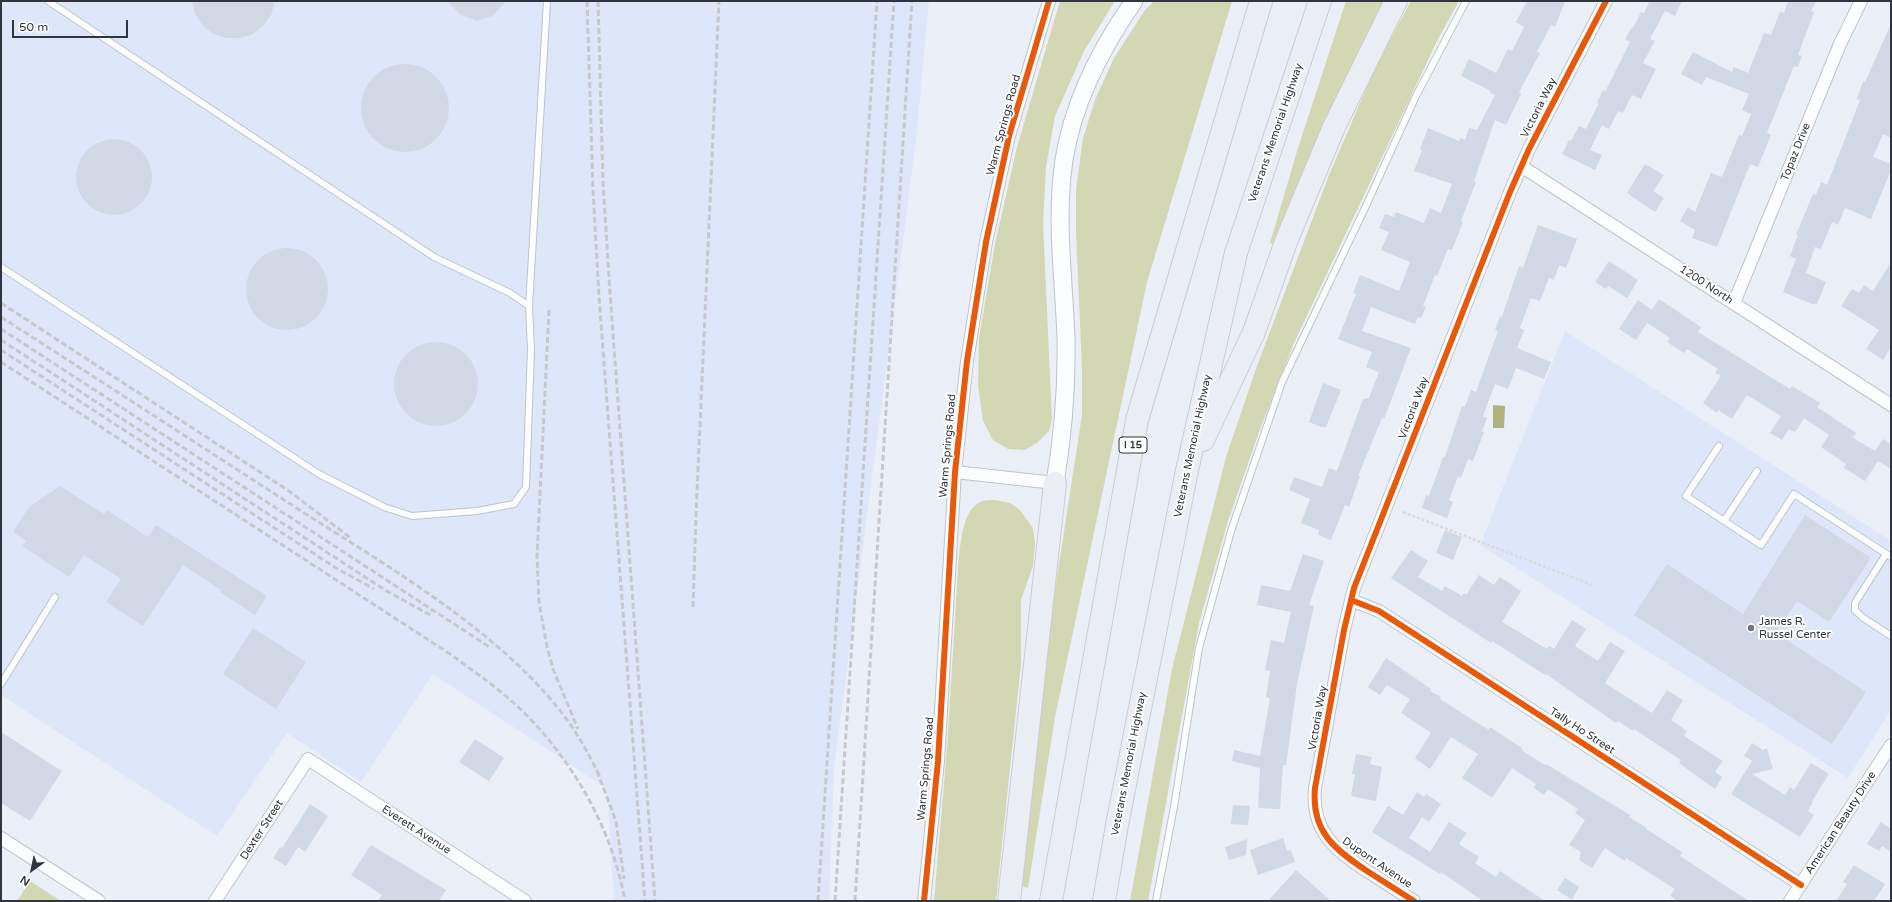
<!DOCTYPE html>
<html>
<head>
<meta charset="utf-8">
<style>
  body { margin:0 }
  #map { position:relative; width:1892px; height:902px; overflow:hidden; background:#ebeff7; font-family:"Varela Round",sans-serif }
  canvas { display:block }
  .frame { position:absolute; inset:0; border:2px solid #30353f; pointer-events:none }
  .north { position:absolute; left:12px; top:850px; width:40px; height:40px; -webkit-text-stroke:3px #fff; paint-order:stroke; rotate:213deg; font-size:11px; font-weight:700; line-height:16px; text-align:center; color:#30353f }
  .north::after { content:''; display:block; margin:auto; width:14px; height:18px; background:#30353f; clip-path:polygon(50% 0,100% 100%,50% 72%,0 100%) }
  .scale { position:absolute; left:12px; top:20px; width:116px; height:18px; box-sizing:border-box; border:2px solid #30353f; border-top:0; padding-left:5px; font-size:12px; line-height:14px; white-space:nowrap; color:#30353f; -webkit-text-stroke:3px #fff; paint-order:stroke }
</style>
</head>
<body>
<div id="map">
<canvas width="1892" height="902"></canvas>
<div class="frame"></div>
<div class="north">N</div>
<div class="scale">50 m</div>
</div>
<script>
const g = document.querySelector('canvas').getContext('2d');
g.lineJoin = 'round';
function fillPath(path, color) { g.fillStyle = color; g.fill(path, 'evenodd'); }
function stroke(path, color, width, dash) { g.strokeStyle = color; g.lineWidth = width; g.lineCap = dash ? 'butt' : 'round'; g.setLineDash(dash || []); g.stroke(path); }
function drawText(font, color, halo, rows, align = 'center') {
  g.font = font + ' "Varela Round",sans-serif'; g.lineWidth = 4; g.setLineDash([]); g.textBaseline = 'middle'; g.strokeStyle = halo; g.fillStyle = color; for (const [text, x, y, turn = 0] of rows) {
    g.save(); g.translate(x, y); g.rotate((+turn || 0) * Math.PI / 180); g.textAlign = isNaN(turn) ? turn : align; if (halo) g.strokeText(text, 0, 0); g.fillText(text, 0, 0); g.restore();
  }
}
const built = new Path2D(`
  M 1,1 L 929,1 L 916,141 L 834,768 L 829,901 L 614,901 L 607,789 L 433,674 L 361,782 L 287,733 L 217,836 L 1,695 Z
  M 1565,331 L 1891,541 L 1891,710 L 1848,778 L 1480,545 Z`);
const green = new Path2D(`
  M 1060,1 L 1115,1 L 1084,51 L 1055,116 L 1046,167 L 1043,224 L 1052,419 L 1049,431 L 1037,443 L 1025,450 L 1008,449 L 993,440 L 983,421 L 978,386 L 979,338 L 995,244 L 1017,147 Z
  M 1154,1 L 1232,1 L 1147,282 L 1055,717 L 1028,888 L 1018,885 L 1046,649 L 1082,415 L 1082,369 L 1076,233 L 1076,190 L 1083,138 L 1095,100 L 1114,58 L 1145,10 Z
  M 1346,1 L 1386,1 L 1279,245 L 1270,243 L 1298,148 Z
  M 1411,1 L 1459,1 L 1438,39 L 1294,343 L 1260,429 L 1228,521 L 1199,623 L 1148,901 L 1130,901 L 1172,669 L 1226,457 L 1257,366 L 1329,175 L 1376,66 Z
  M 995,500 L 1010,503 L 1019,509 L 1033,528 L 1035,544 L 1033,566 L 1021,600 L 1021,664 L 996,901 L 934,901 L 947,748 L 959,554 C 962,537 963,508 983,501 C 986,500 991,500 995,500 Z
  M 30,881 L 61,901 L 17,901 Z`);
const water = new Path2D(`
  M 1493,405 L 1505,406 L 1504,428 L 1493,428 Z`);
const building = new Path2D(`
  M 192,1 L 275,1 L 271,15 L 263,26 L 253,34 L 240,38 L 226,38 L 214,34 L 203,26 L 195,14 Z
  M 447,1 L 506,1 L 492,16 L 477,21 L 461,15 Z
  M 1527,1 L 1565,1 L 1555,27 L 1551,25 L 1537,52 L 1540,53 L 1519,92 L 1521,94 L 1506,125 L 1495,120 L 1474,181 L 1476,182 L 1461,221 L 1463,222 L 1452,250 L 1448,249 L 1437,276 L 1435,275 L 1423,306 L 1426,307 L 1421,318 L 1418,317 L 1415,324 L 1371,307 L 1362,331 L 1411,348 L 1384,419 L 1382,418 L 1358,476 L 1360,476 L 1349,507 L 1345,505 L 1331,540 L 1318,535 L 1319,530 L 1301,523 L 1310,499 L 1289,490 L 1294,477 L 1322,487 L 1329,468 L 1337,471 L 1363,399 L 1369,398 L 1379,372 L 1366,367 L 1372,352 L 1338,339 L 1356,294 L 1353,293 L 1360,275 L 1399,291 L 1410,262 L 1381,250 L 1389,232 L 1379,228 L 1385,214 L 1394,217 L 1396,212 L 1424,223 L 1430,208 L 1441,213 L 1452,184 L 1414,171 L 1422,150 L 1420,149 L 1428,128 L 1459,141 L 1460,138 L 1465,140 L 1469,128 L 1477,130 L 1495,95 L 1490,93 L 1491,91 L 1461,76 L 1469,59 L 1496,73 L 1508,49 L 1512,51 L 1524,27 L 1516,22 Z
  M 1645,1 L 1682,1 L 1675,16 L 1665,11 L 1650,39 L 1655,41 L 1643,63 L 1656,69 L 1641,99 L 1632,95 L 1623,113 L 1618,111 L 1609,129 L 1602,125 L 1590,150 L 1602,155 L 1595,170 L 1562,154 L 1569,140 L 1571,141 L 1579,126 L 1586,129 L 1599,103 L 1597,102 L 1603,90 L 1605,92 L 1630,42 L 1625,39 L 1632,27 L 1633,28 L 1641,12 L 1644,13 L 1649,3 Z
  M 1788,1 L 1816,1 L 1811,11 L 1814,12 L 1798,55 L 1802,56 L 1798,67 L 1794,66 L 1767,133 L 1771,135 L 1758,167 L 1750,164 L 1717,247 L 1692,238 L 1695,230 L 1680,221 L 1688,207 L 1695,212 L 1711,173 L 1722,177 L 1739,135 L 1742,136 L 1751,114 L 1742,110 L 1749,94 L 1706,77 L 1702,85 L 1681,74 L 1693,52 L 1732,72 L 1734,67 L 1748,73 L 1764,33 L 1771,35 L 1780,12 L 1784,13 Z
  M 1891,24 L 1891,138 L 1883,134 L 1873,157 L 1891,164 L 1891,170 L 1871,219 L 1845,208 L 1838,225 L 1832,222 L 1821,249 L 1815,247 L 1806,273 L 1826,282 L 1817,304 L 1812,304 L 1783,292 L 1796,259 L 1790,256 L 1798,235 L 1796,235 L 1813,194 L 1816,195 L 1821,182 L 1827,185 L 1860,100 L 1857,99 L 1863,81 L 1865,82 Z
  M361 108a44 44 0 1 1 88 0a44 44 0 1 1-88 0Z
  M76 177a38 38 0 1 1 76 0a38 38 0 1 1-76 0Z
  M 1645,164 L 1664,175 L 1653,191 L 1664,198 L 1655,212 L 1627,193 Z
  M 1538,225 L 1577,239 L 1566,268 L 1559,265 L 1554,280 L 1549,278 L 1540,301 L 1531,298 L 1520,328 L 1524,330 L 1517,348 L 1551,362 L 1544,379 L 1516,368 L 1508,389 L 1495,384 L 1483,416 L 1487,418 L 1482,431 L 1484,432 L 1473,461 L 1468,459 L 1461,478 L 1458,476 L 1449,500 L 1453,502 L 1447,518 L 1422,508 L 1426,495 L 1429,496 L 1443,457 L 1445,457 L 1462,406 L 1465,407 L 1471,390 L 1476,392 L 1498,331 L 1495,330 L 1500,316 L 1502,317 L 1519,266 L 1523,268 Z
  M246 289a41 41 0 1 1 82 0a41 41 0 1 1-82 0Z
  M 1609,261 L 1638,280 L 1627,298 L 1608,286 L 1606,289 L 1595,282 Z
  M 1891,262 L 1891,347 L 1883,360 L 1866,349 L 1879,330 L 1841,306 L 1852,289 L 1859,293 L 1864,285 L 1873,291 Z
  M 1659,299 L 1701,327 L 1698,332 L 1790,389 L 1792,386 L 1820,403 L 1817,407 L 1856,433 L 1852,437 L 1875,451 L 1883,439 L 1891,444 L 1891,469 L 1878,461 L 1865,481 L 1844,468 L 1846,464 L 1821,447 L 1829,435 L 1804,418 L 1795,432 L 1789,429 L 1782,440 L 1770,433 L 1781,416 L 1747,395 L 1732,419 L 1718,410 L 1717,413 L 1703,403 L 1721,376 L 1715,373 L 1718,369 L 1687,349 L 1684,353 L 1667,342 L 1670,338 L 1647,323 L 1636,340 L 1619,329 L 1638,300 L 1652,310 Z
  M394 384a42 42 0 1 1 84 0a42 42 0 1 1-84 0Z
  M 1323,383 L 1341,390 L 1326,427 L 1321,427 L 1309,422 Z
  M 60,486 L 104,514 L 107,510 L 148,537 L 156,525 L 267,596 L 255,615 L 220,592 L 221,590 L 183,565 L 143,626 L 106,602 L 121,579 L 84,555 L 69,577 L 22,546 L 26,541 L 13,532 L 29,507 Z
  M 1805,515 L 1871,558 L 1829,622 L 1797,601 L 1776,633 L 1866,692 L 1832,744 L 1634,615 L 1667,564 L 1743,614 Z
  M 1445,530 L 1462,537 L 1453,560 L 1436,553 Z
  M 1411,550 L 1428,561 L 1418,577 L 1442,591 L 1445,586 L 1462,596 L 1464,593 L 1466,595 L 1479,575 L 1494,585 L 1500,577 L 1521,591 L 1502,622 L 1547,649 L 1549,646 L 1554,649 L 1572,620 L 1586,629 L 1575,646 L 1598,661 L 1610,642 L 1625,651 L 1605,683 L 1652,713 L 1667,690 L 1683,700 L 1671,720 L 1687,731 L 1684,736 L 1723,761 L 1715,772 L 1722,777 L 1715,789 L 1679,763 L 1681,760 L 1634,729 L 1633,731 L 1618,721 L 1616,723 L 1546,674 L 1545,675 L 1492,641 L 1491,643 L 1391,578 Z
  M 1303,554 L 1324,561 L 1309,605 L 1314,606 L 1297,684 L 1286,765 L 1283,765 L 1280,809 L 1258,808 L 1260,768 L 1232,761 L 1234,750 L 1260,756 L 1270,698 L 1266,697 L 1270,671 L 1265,670 L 1271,640 L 1284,643 L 1291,612 L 1257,605 L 1261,585 L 1290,591 Z
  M 253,628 L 306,662 L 276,709 L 223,674 Z
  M 1386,658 L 1431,689 L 1430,691 L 1441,697 L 1440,699 L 1489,730 L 1490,727 L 1522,748 L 1523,751 L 1545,765 L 1546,764 L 1630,815 L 1629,817 L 1647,828 L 1646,829 L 1682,852 L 1680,856 L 1749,901 L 1678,901 L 1670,896 L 1675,889 L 1626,858 L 1625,861 L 1605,848 L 1592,868 L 1579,860 L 1581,852 L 1569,845 L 1585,820 L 1575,813 L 1578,809 L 1548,789 L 1544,795 L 1534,788 L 1536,784 L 1512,768 L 1492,798 L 1462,778 L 1478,754 L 1451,737 L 1430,769 L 1415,758 L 1431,733 L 1401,713 L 1410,699 L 1387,685 L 1380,695 L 1368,687 Z
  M 1,732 L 62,771 L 30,821 L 1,803 Z
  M 475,739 L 504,758 L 489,781 L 459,762 Z
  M 1752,743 L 1763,750 L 1767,748 L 1773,769 L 1752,774 L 1785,795 L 1790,787 L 1794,790 L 1811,763 L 1829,774 L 1812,801 L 1813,802 L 1808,811 L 1814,815 L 1800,837 L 1731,794 L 1752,761 L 1744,756 Z
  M 1356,754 L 1372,757 L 1370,764 L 1382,767 L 1376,801 L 1351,796 L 1355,774 L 1352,774 Z
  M 1417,792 L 1424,797 L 1426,794 L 1441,804 L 1429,822 L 1422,817 L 1409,838 L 1430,852 L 1449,822 L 1467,833 L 1459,844 L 1479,857 L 1475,863 L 1496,877 L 1500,871 L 1545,901 L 1483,901 L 1441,872 L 1440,874 L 1372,832 L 1388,806 L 1403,815 Z
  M 310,804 L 328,816 L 305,852 L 298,847 L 286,866 L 273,858 L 280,847 L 282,848 Z
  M 1233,805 L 1250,806 L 1248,825 L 1231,824 Z
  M 1881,822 L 1891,829 L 1891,852 L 1882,846 L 1879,851 L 1867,844 Z
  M 1283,838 L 1287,851 L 1291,850 L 1295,862 L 1258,875 L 1250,850 Z
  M 1247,839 L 1246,855 L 1229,860 L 1225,847 Z
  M 371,845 L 446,890 L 439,901 L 378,901 L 382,895 L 351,875 Z
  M 1854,865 L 1885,884 L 1874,901 L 1836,901 L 1847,884 L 1843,882 Z
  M 1296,870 L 1331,901 L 1268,901 Z
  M 1565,878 L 1579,887 L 1572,900 L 1557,890 Z`);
const path = new Path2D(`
  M 1403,512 L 1592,585`);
const service = new Path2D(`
  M 48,1 L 434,257 L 510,293 L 529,306
  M 1,267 L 319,474 L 384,507 L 412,516 L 477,511 L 514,504 L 526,487 L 531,350 L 529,306 L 547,1
  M 1719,446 L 1686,496 L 1761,545 L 1794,494 L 1891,557
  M 1724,521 L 1757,471
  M 1886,554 L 1855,603 L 1855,610 L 1862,617 L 1891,636
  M 1,684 L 55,597
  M 1156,901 L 1174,807 L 1199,648 L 1231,531 L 1282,382 L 1365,208 L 1416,96 L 1466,1`);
const minor = new Path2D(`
  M 1521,166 L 1891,405
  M 1734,303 L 1840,44 L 1861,1
  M 955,472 L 1055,483
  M 1351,600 L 1379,611 L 1801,885
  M 1,838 L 99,901
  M 215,901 L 308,759 L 525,901
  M 924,901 L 938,761 L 955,472 L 967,361 L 986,242 L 1009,136 L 1049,1
  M 1414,901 C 1398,891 1383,881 1367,871 C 1334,849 1311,831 1315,788 L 1344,630 L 1354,588 L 1510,192 L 1529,149 L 1606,1
  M 1790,901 L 1891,745`);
const secondary = new Path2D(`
  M 1055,483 C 1063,435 1067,388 1066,338 C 1064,279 1055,220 1064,160 C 1073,103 1101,48 1134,1`);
const motorway = new Path2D(`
  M 1203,440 L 1254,332 L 1287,239 L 1334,127 L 1396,1
  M 1009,901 L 1055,483
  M 1051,901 L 1137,420 L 1261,1
  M 1104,901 L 1117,825 L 1186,475 L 1236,253 L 1320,1`);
const rail = new Path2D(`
  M 587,1 L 593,190 L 599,297 L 645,901
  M 598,1 L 603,182 L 610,293 L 655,901
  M 1,303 L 289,491 L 352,539
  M 549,310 L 537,556 L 539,602 L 547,647 L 553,669 L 578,729
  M 1,317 C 93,376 185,436 278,496 C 371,557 488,621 558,708 C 575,729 588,752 600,777
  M 1,329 L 491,648
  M 1,340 L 385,590 L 432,616
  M 1,350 L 336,568 L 374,589
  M 1,362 L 450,654 C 472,670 495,686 515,704 C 570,755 612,827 625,901
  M 693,607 L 696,515 L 719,1
  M 597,771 L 616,821 L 624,879
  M 818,901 L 877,1
  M 835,901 L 894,1
  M 855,901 L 912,1`);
const cycleway = new Path2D(`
  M 1351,600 L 1379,611 L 1801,885
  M 924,901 L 938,761 L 955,472 L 967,361 L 986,242 L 1009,136 L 1049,1
  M 1414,901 C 1398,891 1383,881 1367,871 C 1334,849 1311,831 1315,788 L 1344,630 L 1354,588 L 1510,192 L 1529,149 L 1606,1`);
const markers = [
  [1751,628,4,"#71767f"]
];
const shields = [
  [1133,445,28]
];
const shieldNames = [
  ["I 15",1133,445]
];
const streetNames = [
  ["Victoria Way",1539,108,-63],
  ["Warm Springs Road",1004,125,-75],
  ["Veterans Memorial Highway",1276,133,-71],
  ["Topaz Drive",1796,152,-68],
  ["1200 North",1706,285,33],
  ["Victoria Way",1414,408,-69],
  ["Warm Springs Road",948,446,-85],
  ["Veterans Memorial Highway",1193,446,-78],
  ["Victoria Way",1318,718,-80],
  ["Tally Ho Street",1582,731,33],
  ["Veterans Memorial Highway",1129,764,-79],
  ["Warm Springs Road",926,769,-85],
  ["American Beauty Drive",1841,823,-57],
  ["Dexter Street",262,830,-57],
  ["Everett Avenue",416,830,33],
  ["Dupont Avenue",1377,863,34]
];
const poiNames = [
  ["James R.",1759,622],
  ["Russel Center",1759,635]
];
fillPath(built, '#dee7fa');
fillPath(green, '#d4d7b3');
fillPath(water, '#b0b27e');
fillPath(building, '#d1d8e6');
stroke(service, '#bfc3cb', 8);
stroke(minor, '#bfc3cb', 14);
stroke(secondary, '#bfc3cb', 19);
stroke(motorway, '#cacdd2', 24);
stroke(path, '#d9dbdd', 2.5, [3, 2]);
stroke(service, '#fcfdfe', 6);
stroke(minor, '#fcfdfe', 12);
stroke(secondary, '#fcfdfe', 17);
stroke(motorway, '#ebeef5', 22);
stroke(rail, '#c6c8cb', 3, [6, 3]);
stroke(cycleway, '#e8590c', 6);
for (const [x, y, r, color] of markers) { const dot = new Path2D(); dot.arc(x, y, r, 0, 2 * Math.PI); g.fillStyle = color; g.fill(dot); stroke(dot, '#fff', 1.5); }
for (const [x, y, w] of shields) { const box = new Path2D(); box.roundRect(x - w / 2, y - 8, w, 16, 3); g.fillStyle = '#fff'; g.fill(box); stroke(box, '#30353f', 1); }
drawText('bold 10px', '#30353f', null, shieldNames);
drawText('11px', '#30353f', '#fff', streetNames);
drawText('11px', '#30353f', '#fff', poiNames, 'left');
</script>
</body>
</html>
